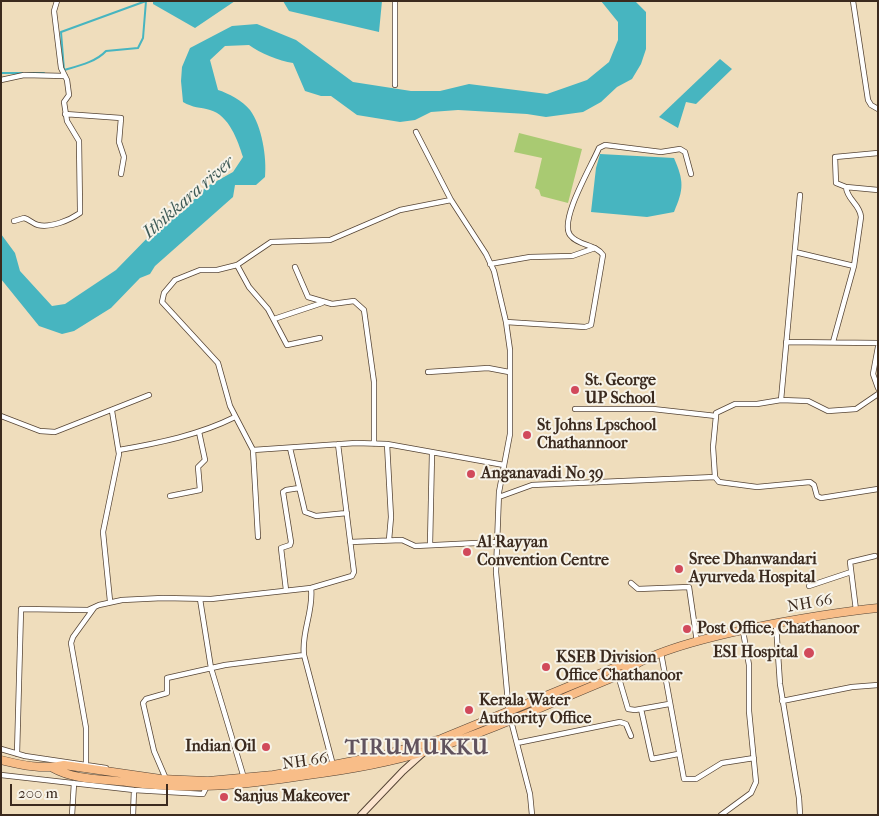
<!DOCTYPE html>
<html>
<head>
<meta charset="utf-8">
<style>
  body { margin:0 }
  #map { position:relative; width:879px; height:816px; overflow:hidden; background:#efddbc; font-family:"IM FELL French Canon",serif }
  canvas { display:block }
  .frame { position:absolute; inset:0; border:2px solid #3b2a1e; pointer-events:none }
  .scale { position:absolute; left:10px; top:784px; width:158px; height:22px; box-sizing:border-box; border:2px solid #3b2a1e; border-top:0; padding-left:6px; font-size:15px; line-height:18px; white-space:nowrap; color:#3b2a1e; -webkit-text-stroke:4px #f7f3e8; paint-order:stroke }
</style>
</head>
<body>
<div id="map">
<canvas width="879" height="816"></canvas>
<div class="frame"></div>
<div class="scale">200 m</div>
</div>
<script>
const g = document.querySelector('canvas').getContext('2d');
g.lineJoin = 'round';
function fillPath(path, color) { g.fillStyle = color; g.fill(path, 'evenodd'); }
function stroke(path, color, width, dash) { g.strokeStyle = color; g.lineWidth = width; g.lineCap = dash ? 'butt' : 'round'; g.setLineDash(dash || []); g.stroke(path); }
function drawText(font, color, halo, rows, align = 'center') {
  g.font = font + ' "IM FELL French Canon",serif'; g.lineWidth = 4; g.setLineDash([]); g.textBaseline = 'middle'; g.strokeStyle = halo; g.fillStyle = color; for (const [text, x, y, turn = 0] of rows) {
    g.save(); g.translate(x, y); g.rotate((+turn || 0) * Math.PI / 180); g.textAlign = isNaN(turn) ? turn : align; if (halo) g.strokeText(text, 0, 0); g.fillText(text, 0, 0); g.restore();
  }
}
const green = new Path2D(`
  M 519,133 L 582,149 L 568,203 L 541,196 L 539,190 L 535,188 L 542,158 L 514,152 Z`);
const water = new Path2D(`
  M 153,1 L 235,1 L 195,28 L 153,4 Z
  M 283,1 L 382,1 L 379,32 L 289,11 Z
  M 601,1 L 635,1 L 646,12 L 646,49 L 641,64 L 632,79 L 617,87 L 601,102 L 583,112 L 546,117 L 527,114 L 458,110 L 431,112 L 415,120 L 400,122 L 357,115 L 331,96 L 321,96 L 305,91 L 293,63 C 279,61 260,53 249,45 L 225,46 L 210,60 L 218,90 C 228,93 243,101 250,110 C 262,126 267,158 265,177 L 256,185 L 235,185 L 233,197 L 155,266 L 150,274 L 140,278 L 111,308 L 74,331 L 62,334 L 39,326 L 1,279 L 1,234 L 15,253 L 20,271 L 52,306 L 65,304 L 116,270 L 158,227 L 181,213 L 206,187 L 233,172 L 243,157 C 238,141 229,115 210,110 C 200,107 193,108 183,102 L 181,81 L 182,67 L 190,48 L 232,26 L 257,24 L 296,40 L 353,82 L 411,91 L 440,91 L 469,84 L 547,94 L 587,80 L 609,62 L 618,40 L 618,22 Z
  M 720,59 L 732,69 L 696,104 L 686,102 L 678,128 L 659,117 Z
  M 600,154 L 674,158 C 684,181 684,189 674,212 L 647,217 L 591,212 L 596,168 Z`);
const stream = new Path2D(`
  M 146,1 L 143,38 L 138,48 L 106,51 C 96,62 78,66 64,70 L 61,32 Z
  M 1,73 L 44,73`);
const minor = new Path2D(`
  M 395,1 L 395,85
  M 853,1 L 868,100 L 871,105 L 878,109
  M 1,80 L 24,75 L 65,76
  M 65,114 L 121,118 L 119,142 L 124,157 L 121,174
  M 416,132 L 451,200 L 400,210 L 330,240 L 271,242 L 237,265 L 217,270 L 200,270 L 175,280 L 164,293 L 162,302 L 218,363 L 230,406 L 253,450 L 356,443 L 387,444 L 504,465
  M 846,187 L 878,190
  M 451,200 L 486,254 L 494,271 L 506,322 L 510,350 L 510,434 L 499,492 L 496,572 L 509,713 L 530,794 L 532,815
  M 14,221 L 24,218 C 29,219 33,224 38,225 C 51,228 70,220 80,213 L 80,209 L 79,141 L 67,121 L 64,102 L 69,95 L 67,80 L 61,68 L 54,11 L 57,1
  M 795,252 L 854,266
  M 490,264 L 530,257 L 572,256 L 595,248
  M 237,265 L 249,287 L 268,309 L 287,345 L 320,338
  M 295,267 L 308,297 L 332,304 L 354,301 L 364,310 L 374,382 L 374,444
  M 274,319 L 322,303
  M 506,322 L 585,327 L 591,325 L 603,255 C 596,244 578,246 570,235 C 559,220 592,165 599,148 L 605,145 L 661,152 L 680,149 L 685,152 L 691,174
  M 786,342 L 878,343
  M 833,342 L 854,266 L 861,217 C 860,204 847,200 846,187 L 836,183 L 835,157 L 878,153
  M 878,347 L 873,374 L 878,388
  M 428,372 L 488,368 L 509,372
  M 781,400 L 800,195
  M 575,409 L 653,409 L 716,416 L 716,413 L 735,404 L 757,404 L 781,400 L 808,401 L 828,411 L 856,409 L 878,394
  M 1,416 L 40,431 L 55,432 L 149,395
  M 387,444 L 391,517 L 389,540
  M 290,448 L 305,512 L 316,516 L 347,513
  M 119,450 C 159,443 199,435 235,417
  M 253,450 L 258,537
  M 715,477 L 713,447 L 716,416
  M 170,496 L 200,490 L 198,467 L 205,460 L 199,432
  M 499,497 L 532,485 L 715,477 L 719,482 L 757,487 L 810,482 L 814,485 L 817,496 L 821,498 L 878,489
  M 350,542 L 402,540 L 415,546 L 497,542
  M 430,545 L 432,453
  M 631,583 L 638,589 L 689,587 L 697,642
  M 809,586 L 851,572
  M 311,588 C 314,611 301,632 304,655 L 333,765
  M 286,590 L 281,548 L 290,545 L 291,542 L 283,492 L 286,490 L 299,488
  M 200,599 L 211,668 L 244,778
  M 110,601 L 103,532 L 119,454 L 112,411
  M 856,610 L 850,562 L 875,556
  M 776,624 L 780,684 L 799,798 L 800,815
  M 661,653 L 684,779 L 696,779 L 722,763 L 754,758
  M 618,675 L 628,709 L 635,710 L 669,704
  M 782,701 L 852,687 L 878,685
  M 641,709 L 652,759 L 678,754
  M 517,743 L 620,722 L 626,724 L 631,736
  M 1,749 L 25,756 L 106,768
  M 17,754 L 21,609 L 88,610 L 99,605 L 122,600 L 163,598 L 211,599 L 311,588 L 352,576 L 354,572 L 338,444
  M 86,764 L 86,728 L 71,643 L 73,637 L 94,608
  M 1,775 L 134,790 L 203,794 L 206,788
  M 166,779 L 154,751 L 143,703 L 146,699 L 167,693 L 167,678 L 225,665 L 304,655
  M 72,815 L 74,783
  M 133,815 L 134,790
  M 721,815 L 751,793 L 756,782 L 749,711 L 749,665 L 743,631`);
const secondary = new Path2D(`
  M 361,815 L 403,771 L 424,752`);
const trunk = new Path2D(`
  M 1,760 C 21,765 44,770 64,765 L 161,779 L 208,781 L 273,775 L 333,765 L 379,756 L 441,739 L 621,665 L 632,665
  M 53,768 C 74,780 103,779 127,782 C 193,791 243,785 308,775 C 348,770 388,763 427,751 C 494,730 559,699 624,673 C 659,639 826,613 878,608`);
const markers = [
  [575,390,5,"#d1495b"],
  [527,435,5,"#d1495b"],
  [471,474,5,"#d1495b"],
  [467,552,5,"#d1495b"],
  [679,569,5,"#d1495b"],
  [687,629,5,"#d1495b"],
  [809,653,6,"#d1495b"],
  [546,667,5,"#d1495b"],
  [469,710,5,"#d1495b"],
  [266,747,5,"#d1495b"],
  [224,797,5,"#d1495b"]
];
const poiNames = [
  ["St. George",585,381],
  ["UP School",585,399],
  ["St Johns Lpschool",537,426],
  ["Chathannoor",537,444],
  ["Anganavadi No 39",481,474],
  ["Al Rayyan",477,543],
  ["Convention Centre",477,561],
  ["Sree Dhanwandari",689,560],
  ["Ayurveda Hospital",689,578],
  ["Post Office, Chathanoor",697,629],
  ["ESI Hospital",798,653,"right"],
  ["KSEB Division",556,658],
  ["Office Chathanoor",556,676],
  ["Kerala Water",479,701],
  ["Authority Office",479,719],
  ["Indian Oil",256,747,"right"],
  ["Sanjus Makeover",234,797]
];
const streetNames = [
  ["NH 66",810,604,-10],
  ["NH 66",305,762,-8]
];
const waterNames = [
  ["Ithikkara river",189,198,-41]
];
const districtNames = [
  ["TIRUMUKKU",417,749]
];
fillPath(green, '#a9ca72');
fillPath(water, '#47b5c0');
stroke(stream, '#47b5c0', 2);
stroke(minor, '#564536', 6);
stroke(secondary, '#564536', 8);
stroke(trunk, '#564536', 9);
stroke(minor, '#fff', 4.5);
stroke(secondary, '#fce5cf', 6);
stroke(trunk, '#f8bd88', 8);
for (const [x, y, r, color] of markers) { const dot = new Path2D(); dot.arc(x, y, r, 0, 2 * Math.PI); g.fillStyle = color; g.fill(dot); stroke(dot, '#f7f3e8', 2); }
drawText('bold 16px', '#3b2a1e', '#f7f3e8', poiNames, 'left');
drawText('16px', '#3b2a1e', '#f7f3e8', streetNames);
drawText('italic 18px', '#3f5b57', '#f7f3e8', waterNames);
g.letterSpacing = '1px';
drawText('bold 21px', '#61535e', '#f7f3e8', districtNames);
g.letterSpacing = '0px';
</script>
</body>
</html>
